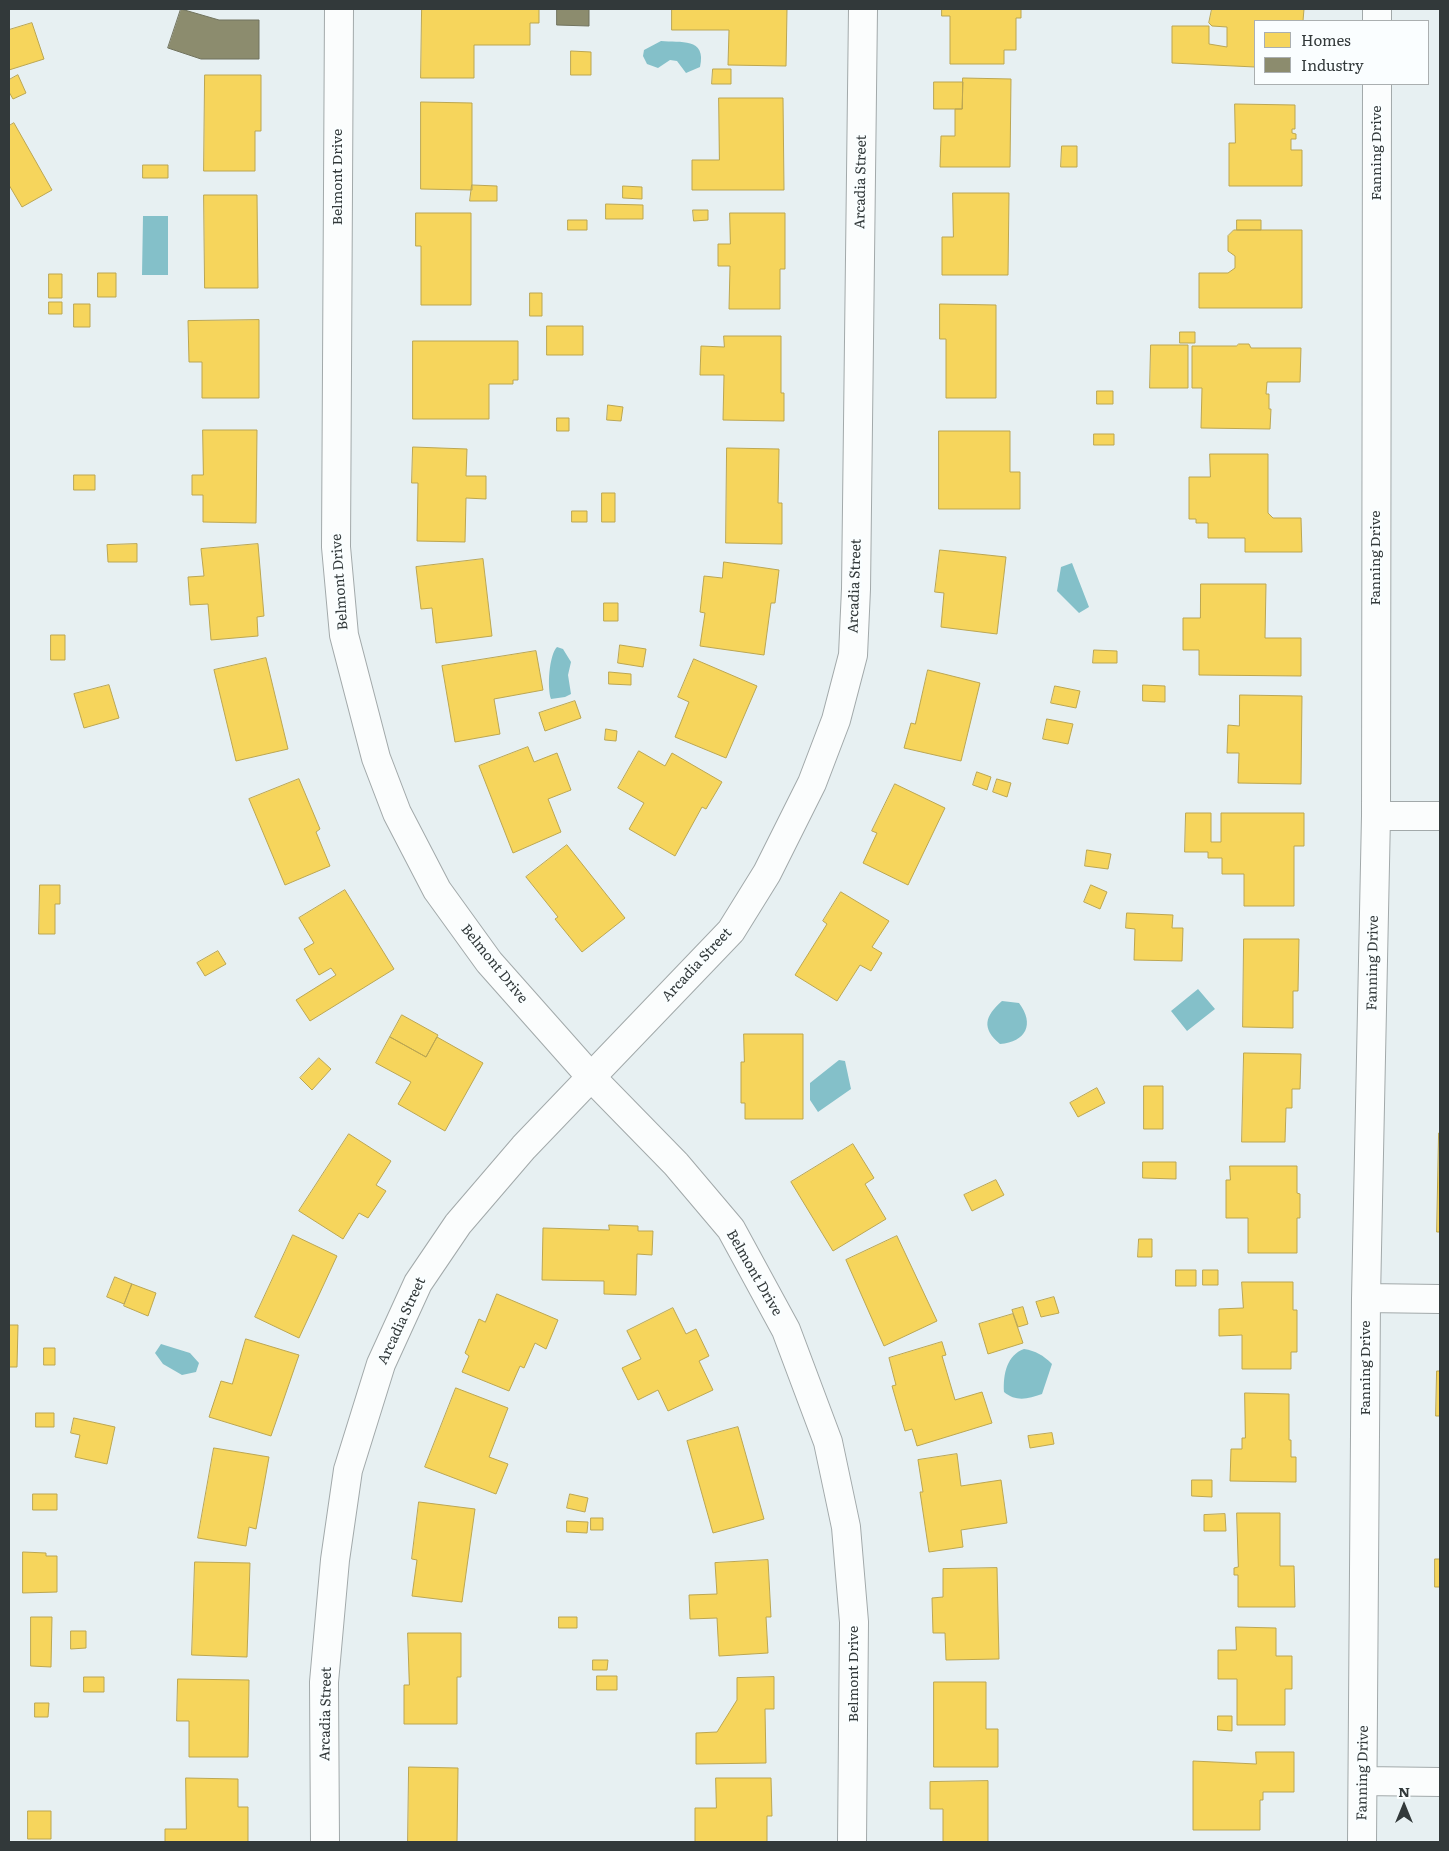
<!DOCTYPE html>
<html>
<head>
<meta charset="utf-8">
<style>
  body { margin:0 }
  #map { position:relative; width:1449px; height:1851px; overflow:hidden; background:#e7f0f2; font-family:Literata,serif }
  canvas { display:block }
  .frame { position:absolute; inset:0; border:10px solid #32393a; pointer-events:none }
  .legend { position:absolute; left:1254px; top:20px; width:175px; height:65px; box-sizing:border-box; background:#fafeff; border:1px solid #aaafb0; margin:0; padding:6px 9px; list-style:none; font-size:15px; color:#32393a }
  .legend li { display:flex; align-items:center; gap:10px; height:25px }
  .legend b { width:25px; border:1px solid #aaafb0 }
  .north { position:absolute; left:1379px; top:1781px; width:50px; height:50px; -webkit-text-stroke:4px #fafeff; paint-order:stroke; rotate:0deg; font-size:14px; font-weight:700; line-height:20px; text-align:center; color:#32393a }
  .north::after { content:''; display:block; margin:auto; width:18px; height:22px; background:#32393a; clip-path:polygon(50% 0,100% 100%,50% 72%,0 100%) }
</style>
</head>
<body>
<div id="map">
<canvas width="1449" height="1851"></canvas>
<div class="frame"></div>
<ul class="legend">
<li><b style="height:14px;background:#f6d55c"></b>Homes</li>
<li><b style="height:14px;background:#8c8c6e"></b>Industry</li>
</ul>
<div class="north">N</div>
</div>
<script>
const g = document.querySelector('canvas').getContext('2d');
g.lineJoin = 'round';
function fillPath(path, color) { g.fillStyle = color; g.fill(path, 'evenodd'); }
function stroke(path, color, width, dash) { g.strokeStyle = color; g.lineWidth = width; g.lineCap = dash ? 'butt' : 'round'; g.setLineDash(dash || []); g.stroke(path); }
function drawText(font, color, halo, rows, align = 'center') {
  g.font = font + ' Literata,serif'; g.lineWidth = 5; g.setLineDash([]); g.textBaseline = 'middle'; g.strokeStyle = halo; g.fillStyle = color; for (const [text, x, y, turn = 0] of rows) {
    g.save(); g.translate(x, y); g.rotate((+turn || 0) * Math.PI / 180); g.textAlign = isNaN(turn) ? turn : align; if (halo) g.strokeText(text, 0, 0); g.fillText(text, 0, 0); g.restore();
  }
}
const water = new Path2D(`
  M 661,41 C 680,43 707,37 700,67 L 686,73 L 677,61 L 670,60 L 658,68 L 647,64 L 643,56 L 644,50 Z
  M 143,216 L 168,216 L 168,275 L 142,275 Z
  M 1072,563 L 1089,607 L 1079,613 L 1057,591 L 1061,567 Z
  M 557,647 L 563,649 L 571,662 L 568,675 L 571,694 L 565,697 L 551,699 C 547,688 549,655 557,647 Z
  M 1198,989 L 1215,1009 L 1187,1031 L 1171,1011 Z
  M 1002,1001 L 1019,1003 C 1035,1024 1026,1042 1000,1044 C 981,1028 985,1016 1002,1001 Z
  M 839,1060 L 845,1061 L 851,1089 L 818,1112 L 810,1100 L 810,1083 Z
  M 161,1344 L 190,1353 L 199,1363 L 196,1372 L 182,1375 L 163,1364 L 155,1353 Z
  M 1024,1349 C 1036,1351 1043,1355 1052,1364 L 1042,1394 C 1028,1399 1016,1402 1004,1392 C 1003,1374 1007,1355 1024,1349 Z`);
const homes = new Path2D(`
  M 422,9 L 539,9 L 539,23 L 530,23 L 530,45 L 474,45 L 474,78 L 421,78 Z
  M 672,9 L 787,9 L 786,66 L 728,65 L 729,30 L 672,30 Z
  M 942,9 L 1021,9 L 1021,18 L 1016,18 L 1016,50 L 1004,50 L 1004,64 L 950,64 L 950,16 L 942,16 Z
  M 1212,9 L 1304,9 L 1303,21 L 1255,21 L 1255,67 L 1172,63 L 1172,26 L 1209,26 L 1209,44 L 1227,47 L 1227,27 L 1212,26 L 1209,23 Z
  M 32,23 L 44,59 L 9,70 L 9,30 Z
  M 571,51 L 591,52 L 591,75 L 571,75 Z
  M 713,69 L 731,69 L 731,84 L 712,84 Z
  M 18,75 L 26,93 L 13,99 L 9,92 L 9,80 Z
  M 205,75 L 261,75 L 261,131 L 255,131 L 255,171 L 204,171 Z
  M 963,78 L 1011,79 L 1010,167 L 940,167 L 941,136 L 955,136 L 955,109 L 962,109 Z
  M 934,82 L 963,82 L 962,109 L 934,109 Z
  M 719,98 L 783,98 L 784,190 L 692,190 L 692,160 L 719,160 Z
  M 421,102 L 472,103 L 472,190 L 421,189 Z
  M 1235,104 L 1295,105 L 1295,129 L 1292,129 L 1292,133 L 1296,134 L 1296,139 L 1291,139 L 1291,150 L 1302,150 L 1302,186 L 1229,186 L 1229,143 L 1235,143 Z
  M 14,123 L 52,190 L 22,207 L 9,185 L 9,126 Z
  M 1062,146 L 1077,146 L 1077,167 L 1061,167 Z
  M 143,165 L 168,165 L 168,178 L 143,178 Z
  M 472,185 L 497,186 L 497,201 L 470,201 Z
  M 623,186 L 642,187 L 642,199 L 623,198 Z
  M 953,193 L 1009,193 L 1008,275 L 942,275 L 942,237 L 953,237 Z
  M 204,195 L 257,195 L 258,288 L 205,288 Z
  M 606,204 L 643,205 L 643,219 L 606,219 Z
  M 693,210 L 708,210 L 708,220 L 694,221 Z
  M 416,213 L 471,213 L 471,305 L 421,305 L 421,246 L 416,246 Z
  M 730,213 L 785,213 L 785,269 L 780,269 L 780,309 L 729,309 L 730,266 L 718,266 L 718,244 L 730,244 Z
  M 568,220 L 587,220 L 587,230 L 568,230 Z
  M 1237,220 L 1261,220 L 1261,230 L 1237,230 Z
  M 1234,230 L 1302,230 L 1302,308 L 1199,308 L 1199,273 L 1228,273 L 1235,268 L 1235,256 L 1228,251 L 1228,236 Z
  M 98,273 L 116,273 L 116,297 L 98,297 Z
  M 49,274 L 62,274 L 62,298 L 49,298 Z
  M 530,293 L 542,293 L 542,316 L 530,316 Z
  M 49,302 L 62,302 L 62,314 L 49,314 Z
  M 74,304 L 90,304 L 90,327 L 74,327 Z
  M 940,304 L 996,305 L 996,398 L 946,398 L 946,339 L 940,339 Z
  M 259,320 L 259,398 L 202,398 L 202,362 L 189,362 L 188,321 Z
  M 547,326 L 583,326 L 583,355 L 547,355 Z
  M 1180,332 L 1195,332 L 1195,343 L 1180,343 Z
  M 724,336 L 781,336 L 781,393 L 784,393 L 784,421 L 723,420 L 724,375 L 700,375 L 701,346 L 724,347 Z
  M 413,341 L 518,341 L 518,380 L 513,380 L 513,384 L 489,384 L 489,419 L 413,419 Z
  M 1239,344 L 1249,344 L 1251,348 L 1301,348 L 1300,382 L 1267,382 L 1266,394 L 1269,394 L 1269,409 L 1271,409 L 1270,429 L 1201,428 L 1202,388 L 1192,388 L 1192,346 L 1236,346 Z
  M 1151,345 L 1188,345 L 1188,388 L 1150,388 Z
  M 1097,391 L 1113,391 L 1113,404 L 1097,404 Z
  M 608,405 L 623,407 L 621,421 L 607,420 Z
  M 557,418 L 569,418 L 569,431 L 557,431 Z
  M 203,430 L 257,430 L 256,523 L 203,522 L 203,495 L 192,495 L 192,475 L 203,475 Z
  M 939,431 L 1010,431 L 1010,472 L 1020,472 L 1020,509 L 939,509 Z
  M 1094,434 L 1114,434 L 1114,445 L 1094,445 Z
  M 413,447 L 467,449 L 466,476 L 486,476 L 486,499 L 466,498 L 465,542 L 417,541 L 418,483 L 412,483 Z
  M 727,448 L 779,449 L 778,503 L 782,503 L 782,544 L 726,543 Z
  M 1210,454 L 1268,454 L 1268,513 L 1273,518 L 1301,518 L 1302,552 L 1245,552 L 1245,538 L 1208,538 L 1208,523 L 1196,523 L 1196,519 L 1189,519 L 1189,477 L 1210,477 Z
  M 74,475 L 95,475 L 95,490 L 74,490 Z
  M 602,493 L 615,493 L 615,522 L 602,522 Z
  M 572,511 L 587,511 L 587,522 L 572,522 Z
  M 137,544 L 137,562 L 108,562 L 107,545 Z
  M 258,544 L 264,616 L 257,617 L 258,636 L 211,640 L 208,604 L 190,605 L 188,577 L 204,576 L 201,549 Z
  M 940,550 L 1006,557 L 997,634 L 941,627 L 944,593 L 935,592 Z
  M 483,559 L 492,636 L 436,643 L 432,608 L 421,609 L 416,567 Z
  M 724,562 L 779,570 L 775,603 L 771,603 L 764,655 L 700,646 L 705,613 L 700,612 L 704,576 L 722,578 Z
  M 1201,584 L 1266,584 L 1265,638 L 1301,638 L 1301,676 L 1199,675 L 1199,650 L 1183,650 L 1183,618 L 1200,618 Z
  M 604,603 L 618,603 L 618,621 L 604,621 Z
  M 51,635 L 65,635 L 65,660 L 51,660 Z
  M 620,645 L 646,649 L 643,667 L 618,663 Z
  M 1094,650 L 1117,651 L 1117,663 L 1093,663 Z
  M 536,651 L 543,690 L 494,699 L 500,734 L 455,742 L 442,666 Z
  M 266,658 L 288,749 L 236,761 L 214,670 Z
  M 694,659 L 757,686 L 726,758 L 675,737 L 689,702 L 678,697 Z
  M 928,670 L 980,683 L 961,761 L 904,748 L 911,723 L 915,724 Z
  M 609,672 L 631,674 L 631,685 L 609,684 Z
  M 109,685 L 119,718 L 84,728 L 74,694 Z
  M 1143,685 L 1165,686 L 1165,702 L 1143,701 Z
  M 1055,686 L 1080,691 L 1076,708 L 1051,703 Z
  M 1240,695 L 1302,696 L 1301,784 L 1238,783 L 1239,753 L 1227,753 L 1228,725 L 1239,726 Z
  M 575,701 L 581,718 L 545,731 L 539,713 Z
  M 1047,719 L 1073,724 L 1068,744 L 1043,739 Z
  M 606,729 L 617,731 L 616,741 L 605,740 Z
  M 528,747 L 534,762 L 557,753 L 571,790 L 548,799 L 561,832 L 513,853 L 479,766 Z
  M 639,751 L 665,766 L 672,753 L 722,782 L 706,809 L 702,807 L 675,856 L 629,829 L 644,803 L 618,788 Z
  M 977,772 L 991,777 L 987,790 L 973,785 Z
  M 299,779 L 320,829 L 316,832 L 330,866 L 285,885 L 249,799 Z
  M 997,779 L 1011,783 L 1007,797 L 993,792 Z
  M 895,784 L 945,808 L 908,885 L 863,863 L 877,833 L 872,831 Z
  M 1186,813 L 1211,813 L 1211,842 L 1221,842 L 1221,813 L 1304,813 L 1304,846 L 1294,846 L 1294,906 L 1244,906 L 1244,874 L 1222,874 L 1222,858 L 1208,858 L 1208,852 L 1185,852 Z
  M 567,845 L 625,918 L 582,952 L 555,919 L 558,917 L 526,877 Z
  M 1087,850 L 1111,854 L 1108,869 L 1085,866 Z
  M 40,885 L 60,885 L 60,904 L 55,904 L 55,934 L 39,934 Z
  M 1091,885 L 1107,892 L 1100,909 L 1084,902 Z
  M 345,890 L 394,969 L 310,1021 L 296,1000 L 336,975 L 331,968 L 319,975 L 304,949 L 314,943 L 299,918 Z
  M 841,892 L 889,921 L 872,947 L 882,953 L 871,971 L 860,965 L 837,1001 L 795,975 L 827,924 L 823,921 Z
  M 1127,913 L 1173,915 L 1172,928 L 1183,928 L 1182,961 L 1134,960 L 1135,929 L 1126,928 Z
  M 1244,939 L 1299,939 L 1298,991 L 1293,991 L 1293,1028 L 1243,1027 Z
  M 218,951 L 226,964 L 205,976 L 197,963 Z
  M 402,1015 L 438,1035 L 426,1057 L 390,1037 Z
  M 744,1034 L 803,1034 L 803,1119 L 745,1119 L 745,1103 L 741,1103 L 741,1062 L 744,1062 Z
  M 390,1037 L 426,1057 L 437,1037 L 483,1063 L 445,1131 L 398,1104 L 411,1082 L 376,1063 Z
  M 1244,1053 L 1301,1054 L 1300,1089 L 1292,1089 L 1292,1108 L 1286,1108 L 1285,1142 L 1242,1142 Z
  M 319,1058 L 331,1069 L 312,1090 L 300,1078 Z
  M 1144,1086 L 1163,1086 L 1163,1129 L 1144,1129 Z
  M 1097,1088 L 1105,1103 L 1078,1117 L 1070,1103 Z
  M 1439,1133 L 1440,1133 L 1440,1232 L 1437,1232 Z
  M 349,1134 L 391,1161 L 376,1185 L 386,1191 L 368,1218 L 359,1213 L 343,1239 L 299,1211 Z
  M 853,1144 L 874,1178 L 865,1184 L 886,1219 L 833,1251 L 791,1182 Z
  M 1143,1162 L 1176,1162 L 1176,1179 L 1143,1178 Z
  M 1230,1166 L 1297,1166 L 1297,1193 L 1300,1194 L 1300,1218 L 1297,1218 L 1297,1253 L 1248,1253 L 1248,1218 L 1226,1218 L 1226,1180 L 1230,1180 Z
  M 996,1180 L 1004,1195 L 972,1211 L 964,1195 Z
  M 609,1225 L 638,1226 L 638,1231 L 653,1231 L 652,1255 L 637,1254 L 636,1295 L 604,1294 L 604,1281 L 542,1280 L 543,1228 L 609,1230 Z
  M 293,1235 L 337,1256 L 299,1338 L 255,1317 Z
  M 897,1236 L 937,1321 L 884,1346 L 846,1260 Z
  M 1139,1239 L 1152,1239 L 1152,1257 L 1138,1257 Z
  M 1176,1270 L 1196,1270 L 1196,1286 L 1176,1286 Z
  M 1203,1270 L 1218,1270 L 1218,1285 L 1203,1285 Z
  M 115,1277 L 132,1284 L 124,1304 L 107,1297 Z
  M 1242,1282 L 1293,1282 L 1293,1310 L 1297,1310 L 1297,1352 L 1291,1352 L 1291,1369 L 1242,1369 L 1242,1335 L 1219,1336 L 1219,1309 L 1243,1308 Z
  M 132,1284 L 156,1293 L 148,1316 L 124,1306 Z
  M 497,1294 L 558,1320 L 546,1349 L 535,1343 L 524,1368 L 520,1366 L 509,1391 L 462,1372 L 469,1356 L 465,1353 L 479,1319 L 485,1322 Z
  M 1054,1297 L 1059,1313 L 1041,1317 L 1036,1302 Z
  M 1023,1307 L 1028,1324 L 1018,1327 L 1012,1310 Z
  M 673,1308 L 686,1334 L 696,1329 L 709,1356 L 699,1361 L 713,1390 L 668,1411 L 658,1390 L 638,1400 L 622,1368 L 641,1359 L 627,1331 Z
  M 1013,1314 L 1023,1343 L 988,1354 L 979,1324 Z
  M 9,1325 L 18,1325 L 17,1367 L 9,1367 Z
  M 246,1339 L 299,1355 L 271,1436 L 209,1417 L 221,1381 L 232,1384 Z
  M 942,1342 L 946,1355 L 942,1356 L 955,1400 L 982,1392 L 992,1423 L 917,1446 L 912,1429 L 905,1431 L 892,1386 L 896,1385 L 889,1358 Z
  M 44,1348 L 55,1348 L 55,1365 L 44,1365 Z
  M 1437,1371 L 1440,1371 L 1440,1416 L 1436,1416 Z
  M 456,1388 L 508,1408 L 489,1457 L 508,1464 L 496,1494 L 425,1467 Z
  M 1245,1393 L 1289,1394 L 1289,1440 L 1291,1440 L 1291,1457 L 1296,1457 L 1296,1482 L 1230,1481 L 1231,1449 L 1242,1449 L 1242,1438 L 1245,1438 Z
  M 36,1413 L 54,1413 L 54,1427 L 36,1427 Z
  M 74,1418 L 115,1427 L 107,1464 L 75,1457 L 80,1435 L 71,1433 Z
  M 738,1427 L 764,1519 L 713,1533 L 687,1441 Z
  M 1052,1433 L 1054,1444 L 1030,1448 L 1028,1436 Z
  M 214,1448 L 269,1457 L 256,1529 L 249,1527 L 246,1546 L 198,1538 Z
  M 957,1454 L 961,1486 L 1001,1480 L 1007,1523 L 961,1530 L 963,1547 L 929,1552 L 920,1492 L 923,1492 L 918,1460 Z
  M 1192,1480 L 1212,1480 L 1212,1497 L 1192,1496 Z
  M 33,1494 L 57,1494 L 57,1510 L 33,1510 Z
  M 570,1494 L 588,1498 L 585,1512 L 567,1508 Z
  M 419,1502 L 475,1509 L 462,1602 L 412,1596 L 417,1560 L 412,1559 Z
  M 1237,1513 L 1280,1513 L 1280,1566 L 1294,1566 L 1295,1607 L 1238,1607 L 1238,1575 L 1234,1575 L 1234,1568 L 1238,1567 Z
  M 1225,1514 L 1226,1531 L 1204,1531 L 1204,1515 Z
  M 591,1518 L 603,1518 L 603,1530 L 591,1530 Z
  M 567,1521 L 588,1522 L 587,1533 L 567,1532 Z
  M 23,1552 L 46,1553 L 46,1556 L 57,1556 L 57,1592 L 23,1593 Z
  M 1435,1559 L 1440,1559 L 1440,1587 L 1435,1587 Z
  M 768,1560 L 771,1617 L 766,1617 L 768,1653 L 719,1656 L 717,1618 L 690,1619 L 689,1595 L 717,1594 L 715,1563 Z
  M 195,1562 L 250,1563 L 247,1657 L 192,1655 Z
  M 997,1568 L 999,1659 L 946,1660 L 945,1633 L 933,1633 L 932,1598 L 943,1597 L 943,1569 Z
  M 31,1617 L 52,1617 L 51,1667 L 31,1666 Z
  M 559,1617 L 577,1617 L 577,1628 L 559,1628 Z
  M 1236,1627 L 1276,1628 L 1276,1656 L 1292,1656 L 1292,1689 L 1285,1689 L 1285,1725 L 1237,1725 L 1237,1679 L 1218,1679 L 1218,1650 L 1236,1650 Z
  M 71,1631 L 86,1631 L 86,1648 L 71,1649 Z
  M 408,1633 L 461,1633 L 461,1677 L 457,1677 L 457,1724 L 404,1724 L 404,1685 L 409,1685 Z
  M 593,1660 L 608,1660 L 607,1670 L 593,1670 Z
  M 597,1676 L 617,1676 L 617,1690 L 597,1690 Z
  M 84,1677 L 104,1677 L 104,1692 L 84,1692 Z
  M 774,1677 L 774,1709 L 765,1709 L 766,1763 L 696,1764 L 696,1733 L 717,1732 L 737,1700 L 737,1678 Z
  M 178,1679 L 249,1680 L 248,1757 L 189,1757 L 189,1721 L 177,1721 Z
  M 934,1682 L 986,1682 L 986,1729 L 998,1729 L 998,1767 L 934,1767 Z
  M 35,1703 L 49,1703 L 48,1717 L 35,1717 Z
  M 1218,1716 L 1232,1716 L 1232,1731 L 1218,1730 Z
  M 1256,1752 L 1294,1752 L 1294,1792 L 1263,1792 L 1263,1800 L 1260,1800 L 1260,1830 L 1193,1830 L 1193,1761 L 1256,1764 Z
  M 409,1767 L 458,1768 L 457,1842 L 408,1842 Z
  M 186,1778 L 238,1779 L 238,1807 L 248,1807 L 248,1842 L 165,1842 L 165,1829 L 186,1829 Z
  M 716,1778 L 771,1778 L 772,1816 L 767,1816 L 767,1842 L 695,1842 L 695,1808 L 716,1808 Z
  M 988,1781 L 988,1842 L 943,1842 L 943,1809 L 930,1809 L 930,1782 Z
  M 28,1811 L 51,1811 L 51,1839 L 28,1839 Z`);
const industry = new Path2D(`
  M 181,9 L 219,20 L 259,20 L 259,59 L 201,59 L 168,48 Z
  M 557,9 L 589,9 L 589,26 L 557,25 Z`);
const street = new Path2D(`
  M 339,9 L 336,547 L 344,635 L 376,758 L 397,813 L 437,890 L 489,962 L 591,1077 L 676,1164 L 731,1229 L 786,1330 L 828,1442 L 846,1527 L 854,1622 L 852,1842
  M 1377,21 L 1377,9
  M 1376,816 L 1440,816
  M 1366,1298 L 1440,1299
  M 1363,1781 L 1440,1782
  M 1362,1842 L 1366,1298 L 1376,816 L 1377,84`);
const secondary = new Path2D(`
  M 325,1842 L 324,1682 L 335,1560 L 348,1470 L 381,1364 L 418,1283 L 458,1224 L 524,1147 L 731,931 L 767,873 L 812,783 L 836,720 L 853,655 L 856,589 L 863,9`);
const streetNames = [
  ["Fanning Drive",1377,153,-90],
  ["Belmont Drive",338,177,-90],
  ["Arcadia Street",861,182,-89],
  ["Fanning Drive",1376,558,-90],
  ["Belmont Drive",340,582,-94],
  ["Arcadia Street",855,586,-88],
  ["Fanning Drive",1373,963,-89],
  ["Belmont Drive",494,964,51],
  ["Arcadia Street",697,965,-47],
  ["Belmont Drive",754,1273,60],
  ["Arcadia Street",402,1321,-65],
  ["Fanning Drive",1366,1368,-90],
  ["Belmont Drive",854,1674,-90],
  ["Arcadia Street",326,1714,-89],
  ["Fanning Drive",1363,1773,-89]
];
fillPath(water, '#84c0c9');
fillPath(homes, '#f6d55c');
stroke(homes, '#bba652', 1);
fillPath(industry, '#8c8c6e');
stroke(industry, '#71735e', 1);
stroke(street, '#a2a9aa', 30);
stroke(secondary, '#a2a9aa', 30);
stroke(street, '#fbfdfd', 28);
stroke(secondary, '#fbfdfd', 28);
drawText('14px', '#32393a', '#fafeff', streetNames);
</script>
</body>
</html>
